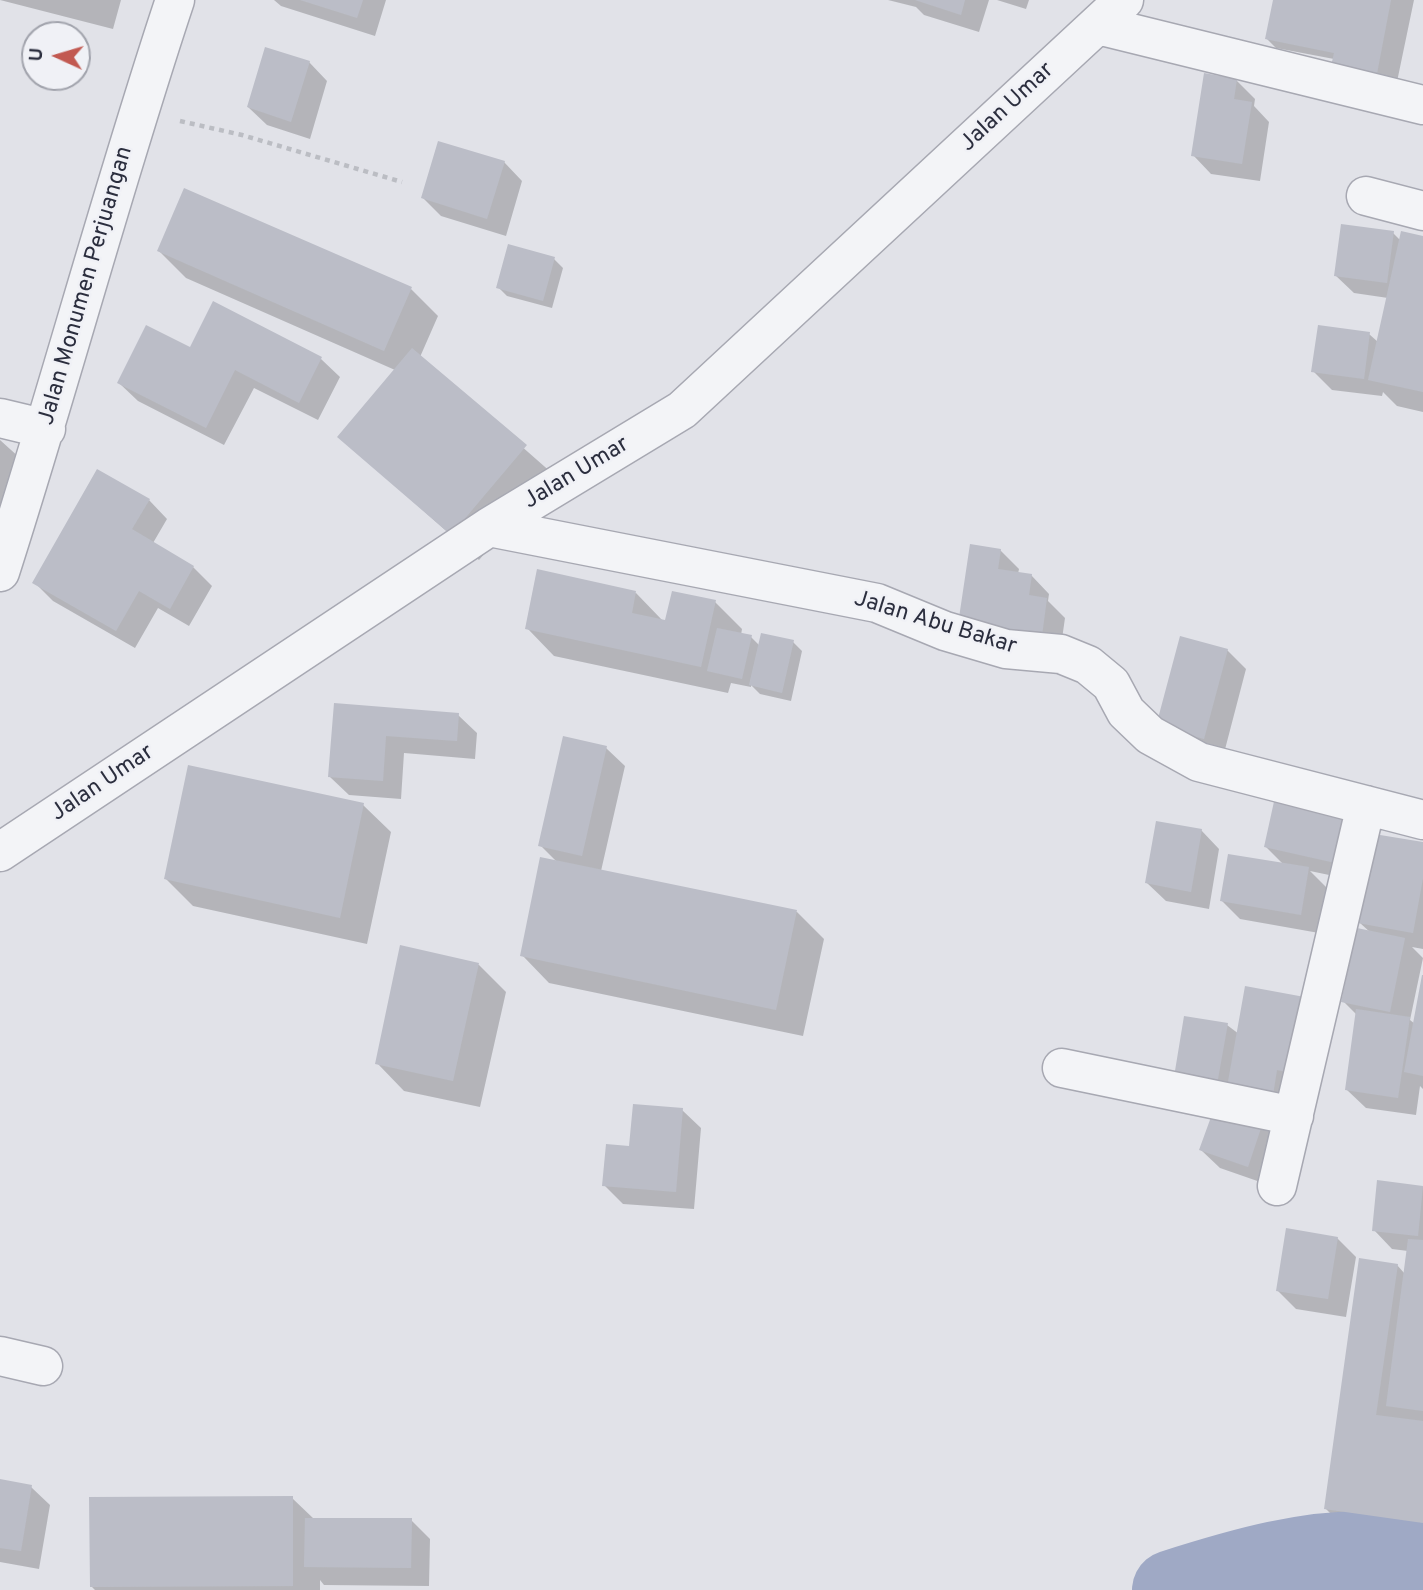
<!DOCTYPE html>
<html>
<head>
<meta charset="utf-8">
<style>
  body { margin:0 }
  #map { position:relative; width:1423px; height:1590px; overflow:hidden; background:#e1e2e8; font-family:Overpass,sans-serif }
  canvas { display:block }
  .north { position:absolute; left:21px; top:21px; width:70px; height:70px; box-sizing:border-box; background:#f0f1f6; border:2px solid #a1a3ac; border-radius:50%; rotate:274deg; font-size:19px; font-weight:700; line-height:28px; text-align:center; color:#2b2e3e }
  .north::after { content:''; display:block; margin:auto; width:24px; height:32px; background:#c25951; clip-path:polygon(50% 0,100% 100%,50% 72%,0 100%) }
</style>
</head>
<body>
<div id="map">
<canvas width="1423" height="1590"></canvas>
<div class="north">U</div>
</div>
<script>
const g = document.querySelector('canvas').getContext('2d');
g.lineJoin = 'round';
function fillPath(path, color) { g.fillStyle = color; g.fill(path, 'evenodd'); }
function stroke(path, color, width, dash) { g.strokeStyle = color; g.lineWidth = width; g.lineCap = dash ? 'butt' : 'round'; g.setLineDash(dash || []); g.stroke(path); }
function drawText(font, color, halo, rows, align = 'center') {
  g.font = font + ' Overpass,sans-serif'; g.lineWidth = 5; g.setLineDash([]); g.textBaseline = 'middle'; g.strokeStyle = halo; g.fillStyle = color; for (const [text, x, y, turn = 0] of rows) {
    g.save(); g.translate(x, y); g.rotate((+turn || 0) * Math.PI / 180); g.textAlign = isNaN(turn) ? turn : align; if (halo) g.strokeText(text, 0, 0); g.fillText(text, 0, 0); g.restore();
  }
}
const shadow = new Path2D(`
  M 0,0 L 121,0 L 113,29 Z
  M 274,0 L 386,0 L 375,36 L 281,6 Z
  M 888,0 L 989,0 L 979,32 L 924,15 L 916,7 Z
  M 997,0 L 1029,0 L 1026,9 Z
  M 1275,0 L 1414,0 L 1393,101 L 1334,59 L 1276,48 L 1267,39 Z
  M 309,62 L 327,81 L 310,139 L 267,125 L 248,107 Z
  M 1236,80 L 1255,99 L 1254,106 L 1269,122 L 1260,181 L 1211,174 L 1193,155 Z
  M 504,162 L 522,181 L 506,236 L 441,216 L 423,198 Z
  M 1393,233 L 1401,241 L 1423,238 L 1423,412 L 1397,406 L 1383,392 L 1382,396 L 1332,390 L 1313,371 L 1369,334 L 1378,342 L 1388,298 L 1354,293 L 1335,275 Z
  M 159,251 L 411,289 L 438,316 L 420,357 L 553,474 L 479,560 L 339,436 L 395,370 L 186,278 Z
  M 554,259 L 563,268 L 552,308 L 507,296 L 498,287 Z
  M 214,303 L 321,359 L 340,377 L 318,420 L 254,388 L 224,445 L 138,401 L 119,383 L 191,350 Z
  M 0,440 L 21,459 L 0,524 Z
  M 149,500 L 167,519 L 153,543 L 193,567 L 212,586 L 189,626 L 158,608 L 135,648 L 53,601 L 34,582 Z
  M 1000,550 L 1019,569 L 1018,574 L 1031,575 L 1049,594 L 1048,601 L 1065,618 L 1059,660 L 978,649 Z
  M 636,593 L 663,621 L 715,602 L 742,629 L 741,635 L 751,637 L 760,646 L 793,642 L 802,651 L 791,701 L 760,694 L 751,685 L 751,687 L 731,683 L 728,693 L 554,656 L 527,628 Z
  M 1227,650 L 1246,669 L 1223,757 L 1176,744 Z
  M 335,705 L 458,715 L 477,733 L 475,759 L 404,753 L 401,799 L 349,795 L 330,777 Z
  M 606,748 L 625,766 L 601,871 L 797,912 L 824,939 L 803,1036 L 549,983 L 522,955 L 557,862 L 540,845 Z
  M 1276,799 L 1358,881 L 1310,871 L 1327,888 L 1319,933 L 1240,919 L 1221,900 L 1284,865 L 1266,847 Z
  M 363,805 L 391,832 L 367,944 L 193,906 L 166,879 Z
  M 1201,830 L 1219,849 L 1209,909 L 1166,901 L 1147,883 Z
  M 1423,844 L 1423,949 L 1412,947 L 1423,958 L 1410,1020 L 1415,1024 L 1423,977 L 1423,1089 L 1420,1086 L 1416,1115 L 1366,1108 L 1347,1090 L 1357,1015 L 1343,1001 L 1371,933 L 1360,923 Z
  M 401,947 L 479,965 L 506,992 L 480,1107 L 404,1091 L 377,1063 Z
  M 1227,1025 L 1315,1091 L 1290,1119 L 1193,1101 Z
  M 682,1110 L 701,1128 L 694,1209 L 623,1204 L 604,1185 L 631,1148 Z
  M 1262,1124 L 1281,1142 L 1266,1184 L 1220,1168 L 1201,1150 Z
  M 1379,1182 L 1423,1187 L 1423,1546 L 1353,1536 L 1326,1509 L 1397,1265 L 1405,1274 L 1408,1251 L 1392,1249 L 1374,1230 Z
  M 1337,1238 L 1356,1257 L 1346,1317 L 1296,1309 L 1278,1291 Z
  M 0,1481 L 31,1487 L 50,1505 L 39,1569 L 0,1562 Z
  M 292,1498 L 314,1519 L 411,1520 L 430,1539 L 429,1586 L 324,1585 L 320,1580 L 320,1590 L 95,1590 L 92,1587 Z`);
const river = new Path2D(`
  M 1172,1590 C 1241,1568 1309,1548 1382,1551 C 1397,1552 1410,1550 1423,1559`);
const building = new Path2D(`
  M 300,0 L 363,0 L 357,18 Z
  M 915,0 L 965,0 L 961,15 Z
  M 1273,0 L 1391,0 L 1375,84 L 1329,75 L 1334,53 L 1265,39 Z
  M 265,47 L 310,61 L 291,122 L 247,107 Z
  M 1204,73 L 1237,79 L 1234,99 L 1252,102 L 1242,164 L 1191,156 Z
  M 438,141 L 505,161 L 487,219 L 421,198 Z
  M 184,188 L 412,287 L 384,351 L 157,251 Z
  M 1341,224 L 1394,231 L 1387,283 L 1334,276 Z
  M 1401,231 L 1423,236 L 1423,392 L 1368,380 Z
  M 508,244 L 555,257 L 543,301 L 496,288 Z
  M 213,301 L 322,357 L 299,403 L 235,370 L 206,428 L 117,383 L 146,325 L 190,347 Z
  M 1318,325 L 1370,332 L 1364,379 L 1311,372 Z
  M 412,348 L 527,445 L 451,535 L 337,437 Z
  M 97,469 L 150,499 L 132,529 L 194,566 L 170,609 L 139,591 L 116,631 L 32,583 Z
  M 970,544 L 1001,549 L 998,569 L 1032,574 L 1029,595 L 1047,598 L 1041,643 L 957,631 Z
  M 537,569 L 636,591 L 632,613 L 665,620 L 672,591 L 716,600 L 701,667 L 525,629 Z
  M 717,628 L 752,635 L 742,679 L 707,671 Z
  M 761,633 L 794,640 L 782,693 L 749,685 Z
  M 1180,636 L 1228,649 L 1204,739 L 1156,726 Z
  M 334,703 L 459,713 L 457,741 L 386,736 L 383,781 L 328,777 Z
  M 563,736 L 607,746 L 582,856 L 538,846 Z
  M 188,765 L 364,803 L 340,918 L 164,879 Z
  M 1275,797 L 1351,813 L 1340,864 L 1264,847 Z
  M 1156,821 L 1202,829 L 1191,892 L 1145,883 Z
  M 1374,834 L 1423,842 L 1423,878 L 1413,933 L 1358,923 Z
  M 1228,854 L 1309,867 L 1301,915 L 1220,901 Z
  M 540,857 L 797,910 L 776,1010 L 520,956 Z
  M 1357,928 L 1405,938 L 1390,1012 L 1341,1002 Z
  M 400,945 L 479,963 L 453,1081 L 375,1064 Z
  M 1422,975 L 1423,975 L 1423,1076 L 1404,1072 Z
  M 1245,986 L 1310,998 L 1297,1074 L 1277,1070 L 1272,1101 L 1226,1093 Z
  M 1356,1009 L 1410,1017 L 1398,1098 L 1345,1090 Z
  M 1184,1016 L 1228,1023 L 1216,1090 L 1173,1083 Z
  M 633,1104 L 683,1108 L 676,1192 L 602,1186 L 606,1144 L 629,1146 Z
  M 1215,1106 L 1263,1122 L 1248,1167 L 1199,1150 Z
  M 1377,1180 L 1423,1186 L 1418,1236 L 1372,1231 Z
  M 1286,1228 L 1338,1237 L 1328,1299 L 1276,1291 Z
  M 1408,1239 L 1423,1240 L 1423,1411 L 1386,1406 Z
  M 1359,1258 L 1398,1264 L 1376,1415 L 1423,1421 L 1423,1523 L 1324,1509 Z
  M 0,1479 L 32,1485 L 21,1551 L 0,1548 Z
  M 293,1496 L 293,1586 L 90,1587 L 89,1497 Z
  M 305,1518 L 412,1518 L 411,1568 L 304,1567 Z`);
const path = new Path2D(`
  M 180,121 L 242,135 L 402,182`);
const minor = new Path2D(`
  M 1098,25 L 1423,105
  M 1366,196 L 1423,211
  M 0,418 L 46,429
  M 489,527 L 877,603 L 945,631 L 1006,649 L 1061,654 L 1088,665 L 1111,684 L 1126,712 L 1150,735 L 1199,762 L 1423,820
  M 0,572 C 61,382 112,189 175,0
  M 0,852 L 489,527 L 682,410 L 1124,0
  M 1062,1068 L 1294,1116
  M 1277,1186 L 1366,805
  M 0,1356 L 43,1366`);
const streetNames = [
  ["Jalan Umar",1008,108,-43],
  ["Jalan Monumen Perjuangan",87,286,-74],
  ["Jalan Umar",577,474,-31],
  ["Jalan Abu Bakar",935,624,17],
  ["Jalan Umar",103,784,-34]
];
fillPath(shadow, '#0003');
stroke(river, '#9fa9c5', 80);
fillPath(building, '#bbbdc7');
stroke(minor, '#a7a8b2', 41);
stroke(path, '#bbbdc3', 4.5, [5, 5]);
stroke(minor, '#f3f4f7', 38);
drawText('23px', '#2b2e3e', '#f0f1f6', streetNames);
</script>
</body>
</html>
